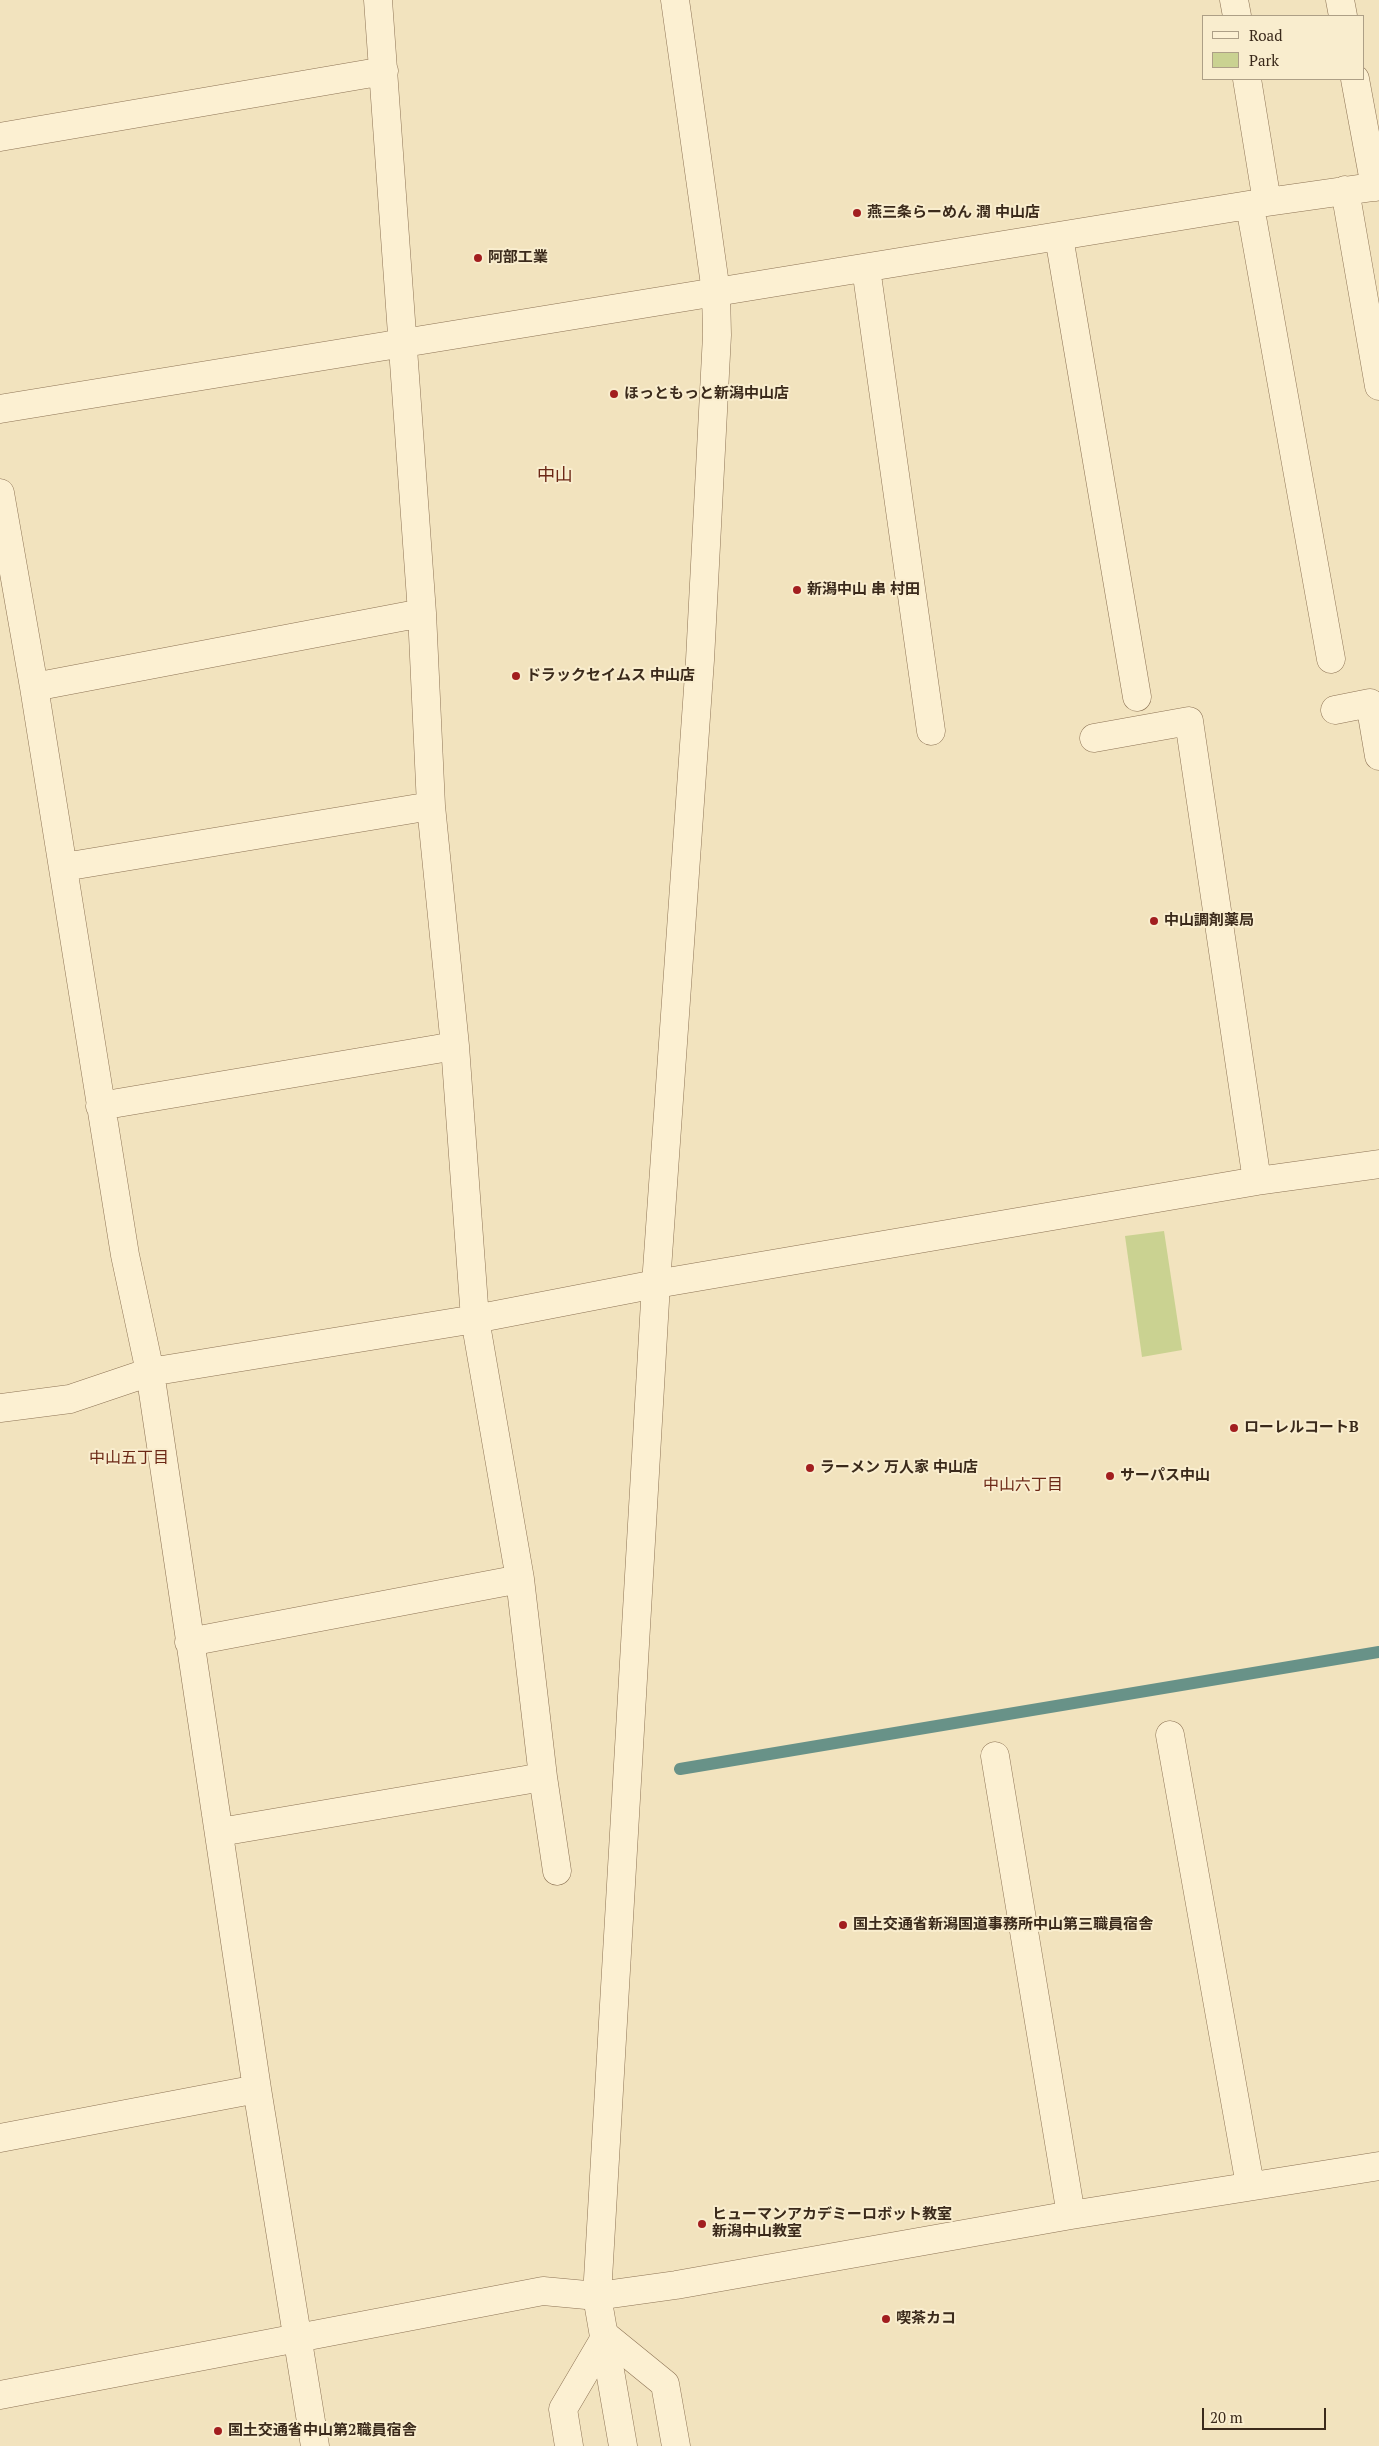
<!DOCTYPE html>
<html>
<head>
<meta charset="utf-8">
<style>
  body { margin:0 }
  #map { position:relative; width:1379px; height:2446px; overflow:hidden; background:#f2e3be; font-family:"PT Serif",serif }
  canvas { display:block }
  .legend { position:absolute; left:1202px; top:15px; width:162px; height:65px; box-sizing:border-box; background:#f9edce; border:1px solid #ad9f86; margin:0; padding:6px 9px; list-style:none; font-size:15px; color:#3b2a1b }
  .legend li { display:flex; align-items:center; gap:10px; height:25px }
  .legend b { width:25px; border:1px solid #ad9f86 }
  .scale { position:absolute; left:1202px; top:2408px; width:124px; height:22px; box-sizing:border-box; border:2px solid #3b2a1b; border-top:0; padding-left:6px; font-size:15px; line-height:18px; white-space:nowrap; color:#3b2a1b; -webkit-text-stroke:4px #f9edce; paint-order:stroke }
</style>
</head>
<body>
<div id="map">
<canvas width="1379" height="2446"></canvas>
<ul class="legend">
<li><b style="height:6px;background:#fcf0d2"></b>Road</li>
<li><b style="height:14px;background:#cad291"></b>Park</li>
</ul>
<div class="scale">20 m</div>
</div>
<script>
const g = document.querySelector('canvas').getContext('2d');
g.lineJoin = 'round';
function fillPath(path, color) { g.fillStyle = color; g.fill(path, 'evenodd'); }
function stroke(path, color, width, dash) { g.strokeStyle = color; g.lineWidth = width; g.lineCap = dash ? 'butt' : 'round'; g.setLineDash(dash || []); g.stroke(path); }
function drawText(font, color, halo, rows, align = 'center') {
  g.font = font + ' "PT Serif","Noto Sans JP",serif'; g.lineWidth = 4; g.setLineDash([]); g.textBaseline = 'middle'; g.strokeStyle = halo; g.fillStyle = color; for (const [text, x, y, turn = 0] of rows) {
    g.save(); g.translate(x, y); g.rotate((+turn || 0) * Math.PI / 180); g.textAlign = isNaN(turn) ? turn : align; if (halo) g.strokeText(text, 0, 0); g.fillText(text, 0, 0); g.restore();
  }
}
const green = new Path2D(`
  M 1164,1231 L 1182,1350 L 1142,1357 L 1125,1236 Z`);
const stream = new Path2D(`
  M 680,1769 L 1379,1652`);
const minor = new Path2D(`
  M 378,0 L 422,613 L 431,806 L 455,1046 L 475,1319 L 520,1579 L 543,1777 L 557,1871
  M 1234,0 L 1237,16
  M 1340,0 L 1343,16
  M 1247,79 L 1267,202
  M 1355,79 L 1375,187
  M 0,137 L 384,71
  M 1345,190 L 1379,386
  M 1250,206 L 1331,659
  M 1059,237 L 1137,697
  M 866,268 L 931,731
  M 0,409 L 1267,202 L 1379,186
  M 0,493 L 34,687 L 125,1255 L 150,1372 L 257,2089 L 315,2446
  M 34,687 L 422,613
  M 1335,710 L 1370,703 L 1379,756
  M 1094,738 L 1189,721 L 1257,1181
  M 64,867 L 431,806
  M 100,1106 L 455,1046
  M 0,1408 L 70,1399 L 150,1372 L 475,1319 L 656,1284 L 1257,1181 L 1379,1164
  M 189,1642 L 520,1579
  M 1170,1735 L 1250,2185
  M 995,1756 L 1071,2215
  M 220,1832 L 543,1777
  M 0,2138 L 257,2089
  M 0,2395 L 543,2291 L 597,2296 L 676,2285 L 1071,2215 L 1379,2166
  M 569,2446 L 563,2409 L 606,2336 L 665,2384 L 676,2446`);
const tertiary = new Path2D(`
  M 623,2446 L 597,2296 L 656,1284 L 700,660 L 717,335 L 716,292 L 675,0`);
const markers = [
  [857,213,5,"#a21e1f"],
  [478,258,5,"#a21e1f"],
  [614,394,5,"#a21e1f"],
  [797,590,5,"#a21e1f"],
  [516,676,5,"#a21e1f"],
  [1154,921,5,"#a21e1f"],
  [1234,1428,5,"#a21e1f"],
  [810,1468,5,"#a21e1f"],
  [1110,1476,5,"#a21e1f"],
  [843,1925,5,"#a21e1f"],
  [702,2224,5,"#a21e1f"],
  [886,2319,5,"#a21e1f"],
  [218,2431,5,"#a21e1f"]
];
const poiNames = [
  ["燕三条らーめん 潤 中山店",867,213],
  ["阿部工業",488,258],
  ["ほっともっと新潟中山店",624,394],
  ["新潟中山 串 村田",807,590],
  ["ドラックセイムス 中山店",526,676],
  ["中山調剤薬局",1164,921],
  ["ローレルコートB",1244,1428],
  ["ラーメン 万人家 中山店",820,1468],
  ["サーパス中山",1120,1476],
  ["国土交通省新潟国道事務所中山第三職員宿舎",853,1925],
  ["ヒューマンアカデミーロボット教室",712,2215],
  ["新潟中山教室",712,2232],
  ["喫茶カコ",896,2319],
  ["国土交通省中山第2職員宿舎",228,2431]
];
const neighbourhoodNames = [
  ["中山五丁目",129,1458],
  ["中山六丁目",1023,1485]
];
const quarterNames = [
  ["中山",555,476]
];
fillPath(green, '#cad291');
stroke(stream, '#689288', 12);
stroke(minor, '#8d7355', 29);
stroke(tertiary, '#8d7355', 29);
stroke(minor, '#fcf0d2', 28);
stroke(tertiary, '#fcf0d2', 28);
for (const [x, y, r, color] of markers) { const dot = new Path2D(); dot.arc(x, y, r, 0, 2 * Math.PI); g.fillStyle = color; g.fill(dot); stroke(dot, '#f9edce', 2); }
drawText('bold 15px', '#3b2a1b', '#f9edce', poiNames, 'left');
drawText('16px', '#6c2816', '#f9edce', neighbourhoodNames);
drawText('18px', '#6c2816', '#f9edce', quarterNames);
</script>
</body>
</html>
